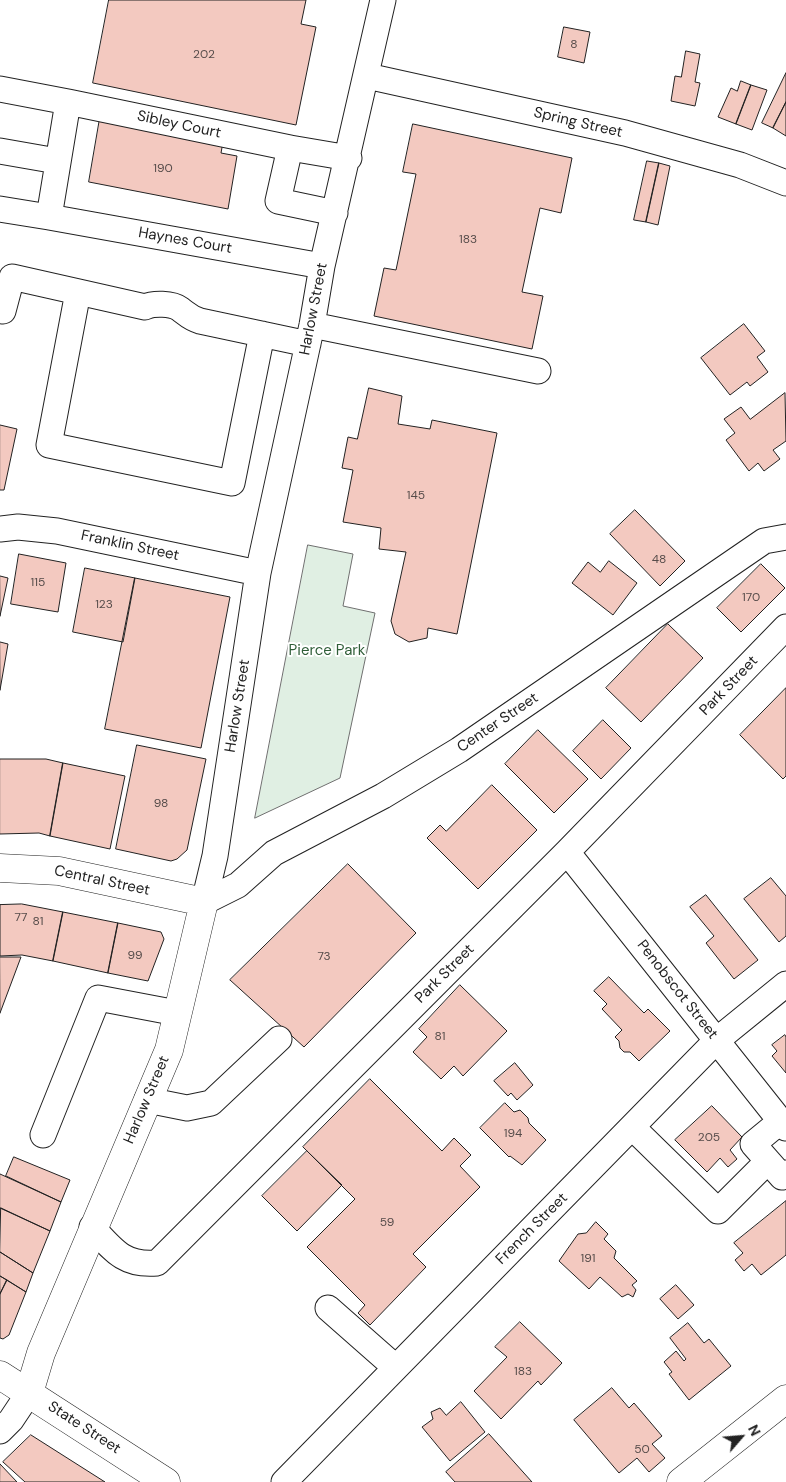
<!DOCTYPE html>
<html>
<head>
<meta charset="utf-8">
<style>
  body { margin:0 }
  #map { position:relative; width:786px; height:1482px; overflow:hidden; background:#fff; font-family:"DM Sans",sans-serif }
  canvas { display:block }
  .north { position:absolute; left:716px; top:1412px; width:50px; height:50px; -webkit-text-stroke:4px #fff; paint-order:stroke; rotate:63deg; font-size:14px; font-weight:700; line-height:20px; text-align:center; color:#222 }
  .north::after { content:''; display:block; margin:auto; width:18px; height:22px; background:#222; clip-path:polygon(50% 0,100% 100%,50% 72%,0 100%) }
</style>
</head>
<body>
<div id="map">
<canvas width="786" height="1482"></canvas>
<div class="north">N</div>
</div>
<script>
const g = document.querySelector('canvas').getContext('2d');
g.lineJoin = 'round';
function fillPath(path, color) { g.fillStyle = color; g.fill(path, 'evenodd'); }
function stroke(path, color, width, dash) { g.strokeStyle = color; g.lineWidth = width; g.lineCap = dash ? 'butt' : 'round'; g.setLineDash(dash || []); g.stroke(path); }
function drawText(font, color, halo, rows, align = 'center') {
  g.font = font + ' "DM Sans",sans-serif'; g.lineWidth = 4; g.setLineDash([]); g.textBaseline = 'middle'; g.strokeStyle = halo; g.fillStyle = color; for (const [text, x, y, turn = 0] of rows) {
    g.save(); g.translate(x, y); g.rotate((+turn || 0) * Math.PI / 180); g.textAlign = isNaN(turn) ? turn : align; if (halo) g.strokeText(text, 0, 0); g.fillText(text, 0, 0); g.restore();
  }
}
const green = new Path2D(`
  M 308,545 L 353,554 L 343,606 L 375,613 L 340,778 L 255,818 Z`);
const building = new Path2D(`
  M 109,0 L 306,0 L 301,24 L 316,27 L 296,125 L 93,83 Z
  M 564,27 L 590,32 L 584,63 L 558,57 Z
  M 686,51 L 700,54 L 695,82 L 700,83 L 695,106 L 671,101 L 675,76 L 681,77 Z
  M 786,73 L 786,102 L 773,128 L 762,123 Z
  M 741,81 L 751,85 L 736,124 L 718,117 L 731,88 L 737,91 Z
  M 751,85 L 767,90 L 752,130 L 736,124 Z
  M 786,102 L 786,136 L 773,128 Z
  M 100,118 L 223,142 L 221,153 L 237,156 L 228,209 L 89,182 Z
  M 413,124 L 572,158 L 561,213 L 540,208 L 522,292 L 543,296 L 532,349 L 374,316 L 384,268 L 396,270 L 416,174 L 403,172 Z
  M 647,161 L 659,163 L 646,222 L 634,220 Z
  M 659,163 L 670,166 L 658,225 L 646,222 Z
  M 744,324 L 765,351 L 757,357 L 768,372 L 750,386 L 747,382 L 730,395 L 701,358 Z
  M 369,388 L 402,396 L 398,424 L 430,429 L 432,420 L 497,433 L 457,634 L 428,628 L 427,638 L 409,642 L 395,634 L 391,621 L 406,552 L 379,549 L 381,528 L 343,522 L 353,470 L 342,468 L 348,437 L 357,439 Z
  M 785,393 L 786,441 L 773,450 L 780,459 L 764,471 L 758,463 L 749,471 L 726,440 L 735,433 L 724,419 L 741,407 L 750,419 Z
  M 0,425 L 17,429 L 4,490 L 0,490 Z
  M 635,510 L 685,561 L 660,586 L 610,534 Z
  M 19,554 L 66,563 L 58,612 L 11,604 Z
  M 609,561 L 637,583 L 613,615 L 572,583 L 588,562 L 600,572 Z
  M 761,564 L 785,588 L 741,632 L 717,608 Z
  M 85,568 L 135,578 L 123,642 L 73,632 Z
  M 0,576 L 8,578 L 0,616 Z
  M 135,578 L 230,597 L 201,748 L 105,729 Z
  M 668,624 L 703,658 L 641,722 L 606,688 Z
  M 0,642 L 8,644 L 0,690 Z
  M 786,688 L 786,776 L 783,779 L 740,735 Z
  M 603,720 L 631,748 L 601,779 L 573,751 Z
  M 538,730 L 588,779 L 554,813 L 505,764 Z
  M 137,745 L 206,759 L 187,850 L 177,859 L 171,861 L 116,849 Z
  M 0,759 L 46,759 L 63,763 L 50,836 L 39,833 L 0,834 Z
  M 63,763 L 125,776 L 110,849 L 50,836 Z
  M 492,785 L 537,830 L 478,889 L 427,838 L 440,825 L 446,831 Z
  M 348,864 L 416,933 L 304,1047 L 230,980 Z
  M 771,878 L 786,896 L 786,936 L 779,942 L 744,899 Z
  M 706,895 L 758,960 L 734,979 L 706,943 L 714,936 L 690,907 Z
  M 22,904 L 63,912 L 53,961 L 22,955 L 0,956 L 0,905 Z
  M 63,912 L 118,923 L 108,973 L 53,961 Z
  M 118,923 L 161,932 L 164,939 L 148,981 L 108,973 Z
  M 0,957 L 21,957 L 0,1013 Z
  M 609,977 L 644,1013 L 648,1009 L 670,1031 L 639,1061 L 630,1052 L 624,1052 L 620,1048 L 619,1041 L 615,1037 L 622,1030 L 602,1009 L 607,1004 L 594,991 Z
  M 460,985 L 507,1031 L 463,1076 L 454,1066 L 441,1079 L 413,1052 L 427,1037 L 419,1029 Z
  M 785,1035 L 786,1037 L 786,1073 L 772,1056 L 777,1051 L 772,1045 Z
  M 515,1063 L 533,1085 L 517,1100 L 511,1093 L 508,1096 L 494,1081 Z
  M 370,1079 L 442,1151 L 454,1138 L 471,1155 L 460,1166 L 480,1187 L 413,1254 L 426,1267 L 370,1325 L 358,1313 L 365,1305 L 307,1247 L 355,1199 L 303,1147 Z
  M 505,1103 L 514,1112 L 520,1110 L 528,1118 L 529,1123 L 546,1140 L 522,1165 L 510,1156 L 509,1157 L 480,1128 Z
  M 712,1106 L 742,1137 L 730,1150 L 737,1159 L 728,1167 L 720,1158 L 707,1172 L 675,1140 Z
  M 307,1151 L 342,1185 L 297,1231 L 262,1196 Z
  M 14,1157 L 70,1180 L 61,1202 L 6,1176 Z
  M 0,1174 L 61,1202 L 50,1231 L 0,1208 Z
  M 786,1201 L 786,1255 L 761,1275 L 752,1264 L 744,1271 L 735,1260 L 743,1253 L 734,1243 Z
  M 1,1208 L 50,1231 L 33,1273 L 0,1252 Z
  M 596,1222 L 608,1234 L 604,1239 L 616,1251 L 614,1258 L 637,1281 L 632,1285 L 636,1290 L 633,1297 L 628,1294 L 622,1297 L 600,1277 L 589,1289 L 559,1261 L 578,1234 L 586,1233 Z
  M 0,1252 L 33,1273 L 26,1292 L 0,1276 Z
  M 0,1276 L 7,1280 L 0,1294 Z
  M 7,1280 L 26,1292 L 9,1335 L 3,1339 L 0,1338 L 0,1294 Z
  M 676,1285 L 694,1305 L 678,1319 L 660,1299 Z
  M 520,1322 L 562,1363 L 541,1385 L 538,1381 L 501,1419 L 474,1391 L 507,1357 L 495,1347 Z
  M 688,1323 L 704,1343 L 709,1339 L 731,1366 L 689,1400 L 669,1374 L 672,1372 L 664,1362 L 676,1351 L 684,1361 L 686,1359 L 670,1338 Z
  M 612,1388 L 629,1408 L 634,1403 L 662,1436 L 652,1444 L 665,1458 L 649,1472 L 637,1458 L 619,1473 L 574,1420 Z
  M 461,1402 L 485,1432 L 450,1461 L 422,1427 L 433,1419 L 431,1412 L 440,1408 L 446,1415 Z
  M 489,1434 L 532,1482 L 455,1482 L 446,1472 Z
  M 31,1435 L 105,1482 L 25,1482 L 3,1462 Z
  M 0,1464 L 17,1482 L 0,1482 Z`);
const minor = new Path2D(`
  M 367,76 L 625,133 L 740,165 L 786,183
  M 0,89 L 68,102 L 49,217 L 0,209
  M 68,102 L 290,148
  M 0,151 L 57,161
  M 335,213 L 278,201 L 290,148 L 349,158
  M 49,217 L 322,266
  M 78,292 L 49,445 L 232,483 L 262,334
  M 0,310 L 3,311 L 12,277 L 145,307 C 153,303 172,303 180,309 C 188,315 190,318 200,321 L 308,344
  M 312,325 L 538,371
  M 0,529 L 18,527 L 57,531 L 258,573
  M 567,852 L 786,1128
  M 204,902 L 215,856 L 258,573 L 312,325 L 322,266 L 383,0
  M 204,902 L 238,885 L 274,853 L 383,796 L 459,750 L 764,541 L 786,537
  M 147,1100 L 187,1108 L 211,1103 L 279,1039
  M 781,1121 L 753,1144 L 782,1177 L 786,1173
  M 632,1127 L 718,1211 L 768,1161
  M 43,1135 L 98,998 L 177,1013
  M 92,1227 C 113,1250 124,1266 157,1263 L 567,852 L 786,627
  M 328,1308 L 395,1367
  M 0,1431 L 11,1420 L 29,1393
  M 284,1482 L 717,1040 L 786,984`);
const major = new Path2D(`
  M 0,868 L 59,871 L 204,902 L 169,1050 L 41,1353 L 29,1393
  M 0,1375 L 166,1482
  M 681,1482 L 786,1399`);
const numberNames = [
  ["8",574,45],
  ["202",204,55],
  ["190",163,169],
  ["183",468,240],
  ["145",416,496],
  ["48",659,560],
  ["115",38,583],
  ["170",751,598],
  ["123",104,605],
  ["98",161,804],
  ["77",21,918],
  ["81",38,922],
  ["99",135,956],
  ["73",324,957],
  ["81",440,1037],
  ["194",513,1134],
  ["205",709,1138],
  ["59",387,1223],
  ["191",588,1259],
  ["183",523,1372],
  ["50",642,1450]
];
const streetNames = [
  ["Spring Street",578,123,13],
  ["Sibley Court",179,125,12],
  ["Haynes Court",185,241,10],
  ["Harlow Street",314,309,-79],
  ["Franklin Street",130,546,12],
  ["Park Street",729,686,-46],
  ["Harlow Street",238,706,-81],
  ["Center Street",498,723,-34],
  ["Central Street",102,881,12],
  ["Park Street",445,974,-45],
  ["Penobscot Street",677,990,52],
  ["Harlow Street",147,1100,-67],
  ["French Street",532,1229,-45],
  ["State Street",84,1428,33]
];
const parkNames = [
  ["Pierce Park",327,651]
];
fillPath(green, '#e0efe3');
stroke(green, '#6f6f6f', 1);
fillPath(building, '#f3c9c0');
stroke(building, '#222', 1);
stroke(minor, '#222', 27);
stroke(major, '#222', 29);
stroke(minor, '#fff', 25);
stroke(major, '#fff', 28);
drawText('12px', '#564c4a', null, numberNames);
drawText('15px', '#222', '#fff', streetNames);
drawText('15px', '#2f5e38', '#fff', parkNames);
</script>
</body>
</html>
